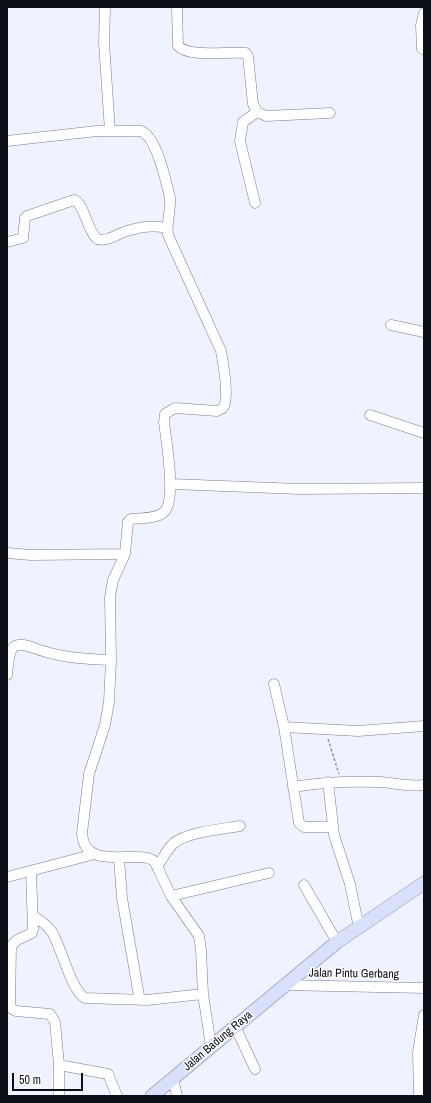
<!DOCTYPE html>
<html>
<head>
<meta charset="utf-8">
<style>
  body { margin:0 }
  #map { position:relative; width:431px; height:1103px; overflow:hidden; background:#eff3ff; font-family:"Archivo Narrow",sans-serif }
  canvas { display:block }
  .frame { position:absolute; inset:0; border:8px solid #0c0f18; pointer-events:none }
  .scale { position:absolute; left:12px; top:1073px; width:71px; height:18px; box-sizing:border-box; border:2px solid #0c0f18; border-top:0; padding-left:5px; font-size:12px; line-height:14px; white-space:nowrap; color:#0c0f18; -webkit-text-stroke:3px #fff; paint-order:stroke }
</style>
</head>
<body>
<div id="map">
<canvas width="431" height="1103"></canvas>
<div class="frame"></div>
<div class="scale">50 m</div>
</div>
<script>
const g = document.querySelector('canvas').getContext('2d');
g.lineJoin = 'round';
function stroke(path, color, width, dash) { g.strokeStyle = color; g.lineWidth = width; g.lineCap = dash ? 'butt' : 'round'; g.setLineDash(dash || []); g.stroke(path); }
function drawText(font, color, halo, rows, align = 'center') {
  g.font = font + ' "Archivo Narrow",sans-serif'; g.lineWidth = 3; g.setLineDash([]); g.textBaseline = 'middle'; g.strokeStyle = halo; g.fillStyle = color; for (const [text, x, y, turn = 0] of rows) {
    g.save(); g.translate(x, y); g.rotate((+turn || 0) * Math.PI / 180); g.textAlign = isNaN(turn) ? turn : align; if (halo) g.strokeText(text, 0, 0); g.fillText(text, 0, 0); g.restore();
  }
}
const path = new Path2D(`
  M 328,739 L 339,774`);
const minor = new Path2D(`
  M 105,7 L 104,43 L 110,131
  M 177,7 L 178,46 C 190,58 228,51 246,53 L 248,56 L 253,104 L 257,112 L 266,116 L 330,113
  M 422,49 L 421,25 L 424,13
  M 7,141 L 97,131 L 141,131 C 157,137 166,181 170,198 C 171,211 166,223 168,235 L 221,351 C 223,362 229,396 224,406 C 223,409 220,410 217,411 L 175,408 L 165,414 L 164,422 C 166,440 177,500 164,512 C 157,519 140,518 131,519 L 128,522 L 125,554 L 113,580 L 110,597 L 111,660 L 109,702 L 105,725 L 89,774 L 82,833 C 84,874 141,847 155,862 L 171,896 L 199,936 L 201,950 L 203,994 L 211,1046
  M 255,203 L 240,141 L 243,122 L 257,112
  M 7,242 L 23,238 L 25,218 L 27,216 L 74,200 C 85,204 86,229 97,239 C 108,242 116,234 127,231 C 139,227 154,225 167,228
  M 391,325 L 424,332
  M 370,415 L 424,433
  M 171,484 L 300,489 L 424,488
  M 7,553 L 31,555 L 125,554
  M 7,675 C 8,668 8,650 15,646 C 23,642 35,649 43,651 C 64,658 89,659 111,660
  M 274,684 L 284,727 L 299,823 L 304,827 L 333,827
  M 284,727 L 358,731 L 424,726
  M 328,782 L 334,835 L 350,884 L 359,928
  M 293,787 C 322,782 351,781 380,782 C 395,783 409,787 424,785
  M 119,858 L 122,898 L 139,996 L 142,1000
  M 157,867 C 162,860 167,849 174,843 C 187,832 223,829 240,826
  M 31,871 L 33,930 L 32,933 L 17,940 L 11,946 L 10,1006 L 12,1009 L 16,1011 L 50,1014 L 55,1022 L 59,1065 L 108,1074 L 117,1096
  M 7,877 L 95,854
  M 304,885 L 337,942
  M 171,896 L 269,873
  M 33,916 C 40,920 47,925 52,932 C 62,949 71,990 85,998 L 147,1000 L 203,994
  M 283,985 L 424,988
  M 235,1026 L 255,1069
  M 173,1078 L 177,1096
  M 59,1096 L 59,1065
  M 419,1096 L 418,1052 L 424,1015`);
const major = new Path2D(`
  M 152,1096 L 337,942 L 424,883`);
const streetNames = [
  ["Jalan Pintu Gerbang",354,974,1],
  ["Jalan Badung Raya",218,1041,-40]
];
stroke(minor, '#747c95', 11);
stroke(major, '#8089aa', 14);
stroke(path, '#91949f', 1.5, [3, 2]);
stroke(minor, '#fff', 10);
stroke(major, '#d8e0fb', 13);
drawText('12px', '#0c0f18', '#fff', streetNames);
</script>
</body>
</html>
